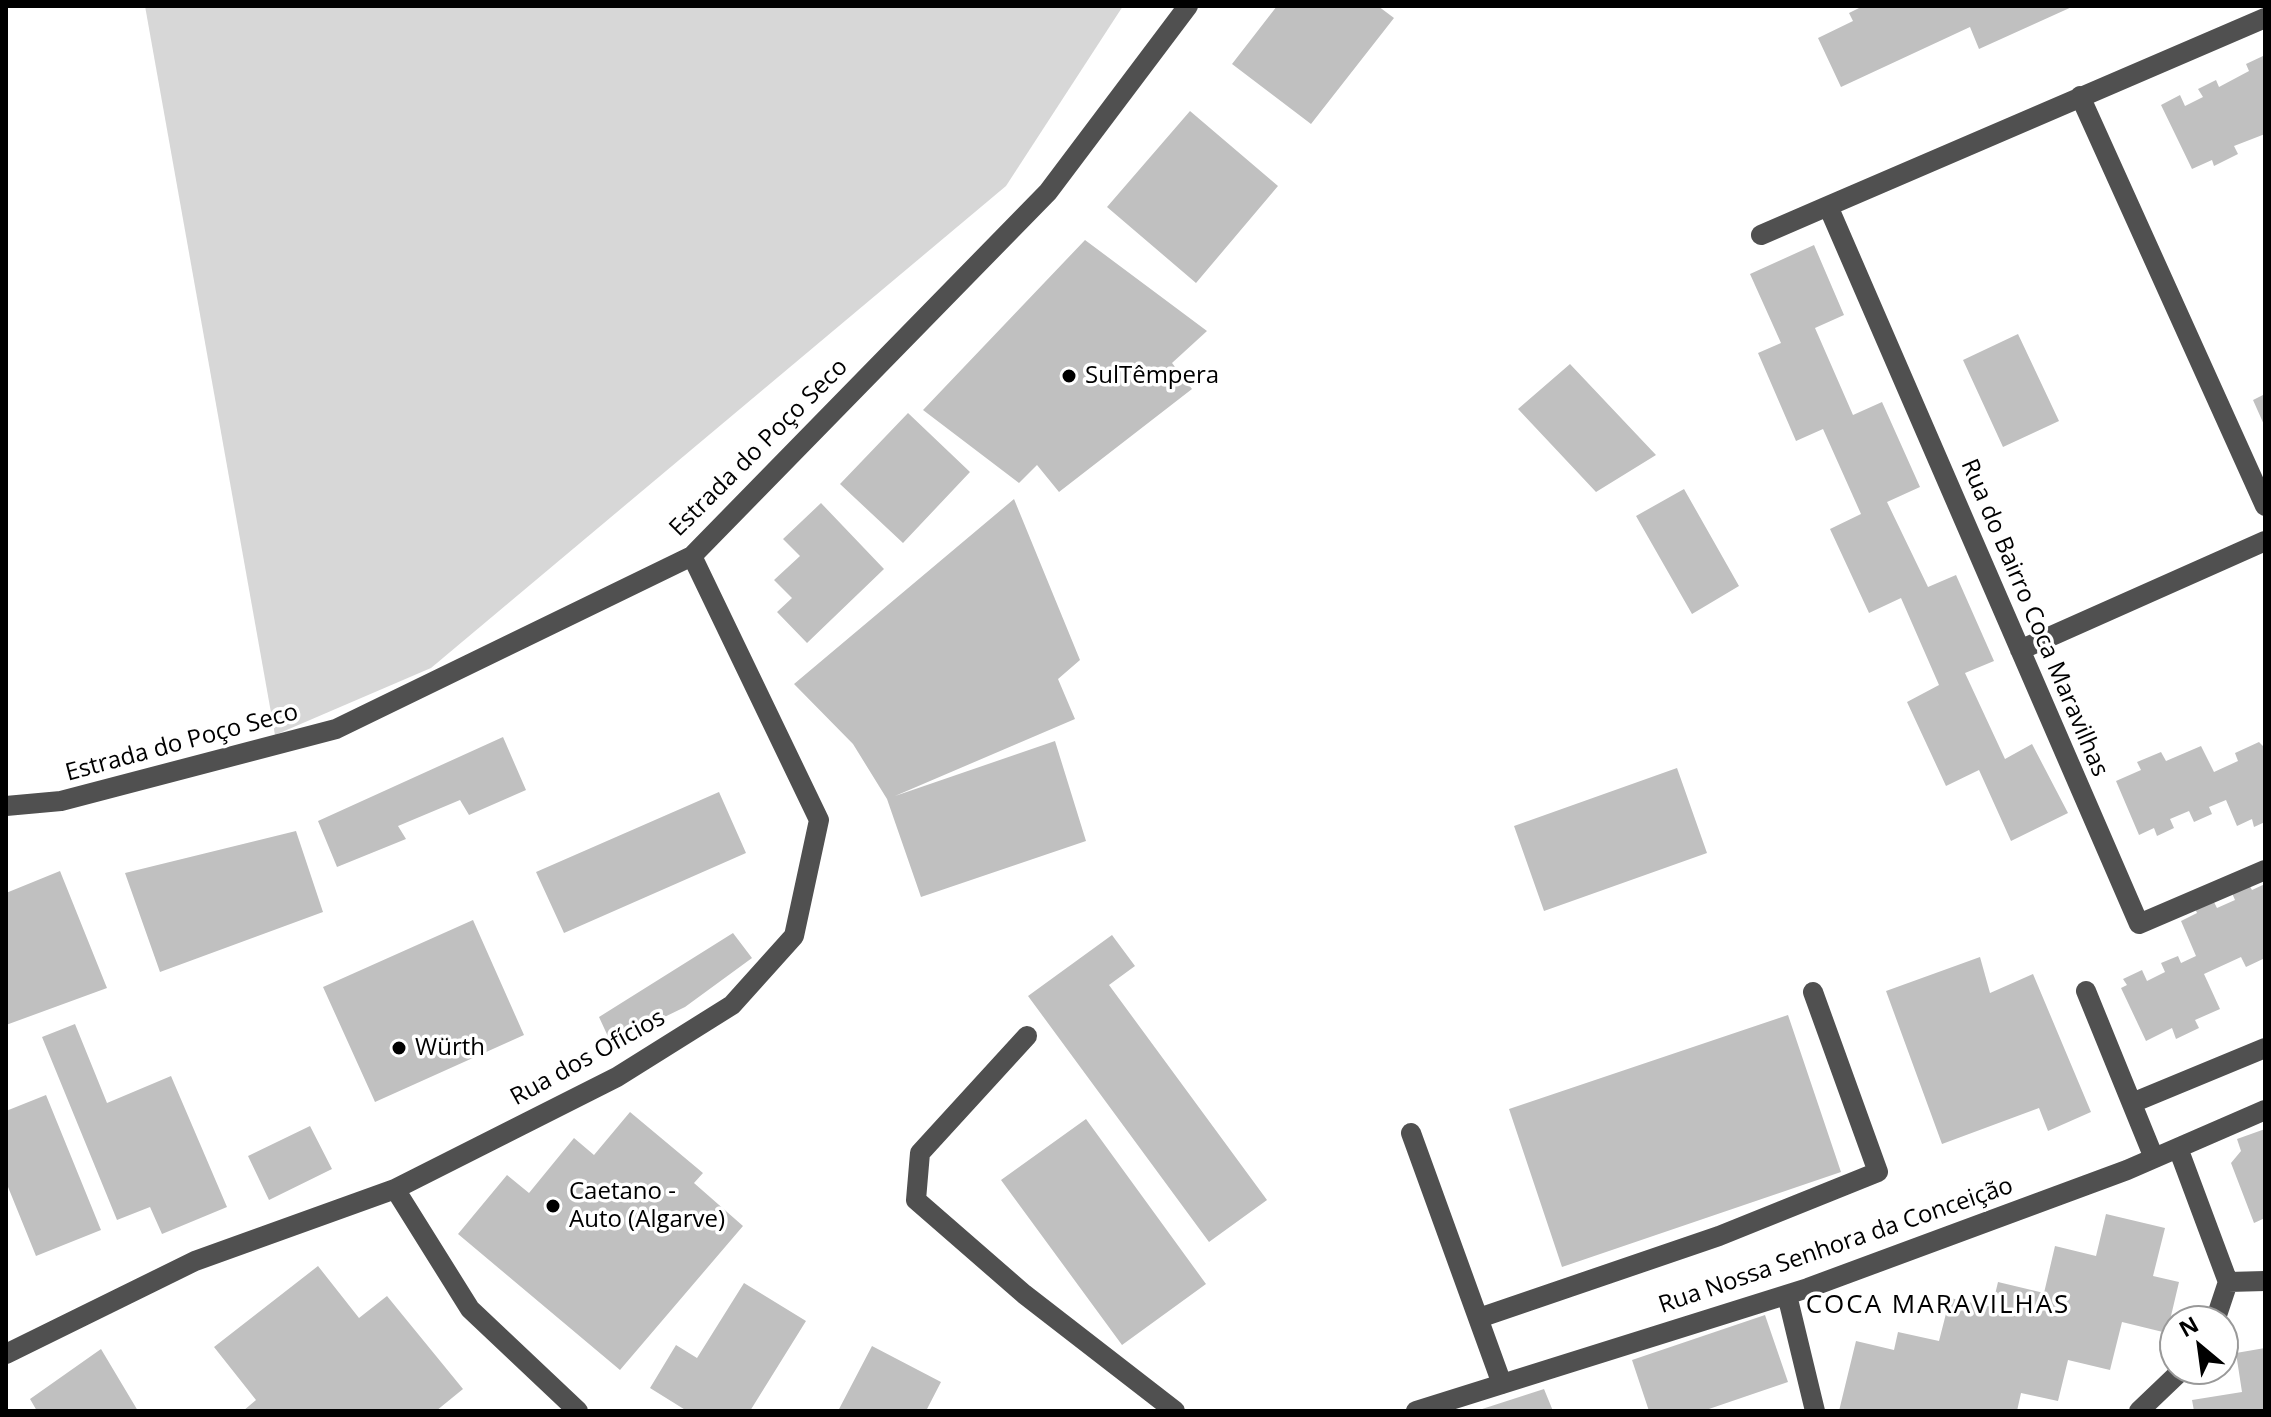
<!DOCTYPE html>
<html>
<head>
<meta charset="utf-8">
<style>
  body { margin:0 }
  #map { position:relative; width:2271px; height:1417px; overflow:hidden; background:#fff; font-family:"Open Sans",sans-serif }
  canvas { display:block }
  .frame { position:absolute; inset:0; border:8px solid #000; pointer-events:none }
  .north { position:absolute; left:2159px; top:1305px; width:80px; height:80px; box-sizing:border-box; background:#fff; border:2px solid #999; border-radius:50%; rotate:331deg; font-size:22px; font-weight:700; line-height:32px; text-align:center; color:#000 }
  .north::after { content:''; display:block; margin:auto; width:28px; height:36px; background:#000; clip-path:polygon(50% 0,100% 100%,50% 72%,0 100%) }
</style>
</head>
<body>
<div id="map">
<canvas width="2271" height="1417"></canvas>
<div class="frame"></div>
<div class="north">N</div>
</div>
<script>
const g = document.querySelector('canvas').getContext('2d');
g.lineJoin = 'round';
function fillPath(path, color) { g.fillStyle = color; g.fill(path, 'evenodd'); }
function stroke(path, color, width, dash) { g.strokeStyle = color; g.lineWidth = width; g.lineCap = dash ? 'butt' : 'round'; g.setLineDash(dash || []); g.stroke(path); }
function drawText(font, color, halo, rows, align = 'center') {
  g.font = font + ' "Open Sans",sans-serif'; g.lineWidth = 7; g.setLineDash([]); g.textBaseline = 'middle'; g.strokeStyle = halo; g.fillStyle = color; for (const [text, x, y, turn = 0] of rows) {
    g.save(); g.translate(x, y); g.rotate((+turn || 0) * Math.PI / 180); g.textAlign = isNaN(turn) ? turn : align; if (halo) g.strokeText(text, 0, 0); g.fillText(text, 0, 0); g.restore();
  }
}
const green = new Path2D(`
  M 145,6 L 1123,6 L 1006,186 L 431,668 L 275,735 Z`);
const building = new Path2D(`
  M 1277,6 L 1378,6 L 1394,18 L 1311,124 L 1232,64 Z
  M 1863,6 L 2074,6 L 1979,49 L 1970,27 L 1841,87 L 1818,38 L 1853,21 L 1849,13 Z
  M 2263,56 L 2265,134 L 2234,146 L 2238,154 L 2214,166 L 2212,160 L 2192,169 L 2161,105 L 2180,95 L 2185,106 L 2203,97 L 2198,89 L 2216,80 L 2219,87 L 2249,71 L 2246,64 Z
  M 1190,111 L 1278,186 L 1196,283 L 1107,207 Z
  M 1085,240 L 1207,331 L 1172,363 L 1192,389 L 1059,492 L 1037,465 L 1019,483 L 923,410 Z
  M 1814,245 L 1844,315 L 1815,328 L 1853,415 L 1882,402 L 1920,487 L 1887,502 L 1928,587 L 1956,575 L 1994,661 L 1965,673 L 2005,759 L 2032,744 L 2068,813 L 2011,841 L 1979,770 L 1946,786 L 1907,702 L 1939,685 L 1901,598 L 1869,613 L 1830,529 L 1861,514 L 1823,429 L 1796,441 L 1758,353 L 1781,343 L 1750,274 Z
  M 2018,334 L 2059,421 L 2003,447 L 1963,360 Z
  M 1570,364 L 1656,455 L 1596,492 L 1518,409 Z
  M 2265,394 L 2265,427 L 2253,400 Z
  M 908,413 L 970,472 L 903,543 L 840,484 Z
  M 1684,489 L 1739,586 L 1692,614 L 1636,516 Z
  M 1014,499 L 1080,660 L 1058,679 L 1075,719 L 895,796 L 1055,741 L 1086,841 L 921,897 L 887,799 L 853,744 L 794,684 Z
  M 821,503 L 884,569 L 807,643 L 777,612 L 792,598 L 774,580 L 800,556 L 783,539 Z
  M 503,737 L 526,790 L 469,815 L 460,800 L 398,826 L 406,839 L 337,867 L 318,821 Z
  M 2259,742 L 2265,748 L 2265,822 L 2254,827 L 2252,819 L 2237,826 L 2226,800 L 2209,807 L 2212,814 L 2194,822 L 2189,811 L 2170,819 L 2174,828 L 2157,836 L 2154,828 L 2139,835 L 2116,781 L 2141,770 L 2137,762 L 2161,752 L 2166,761 L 2201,746 L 2214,772 L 2238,761 L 2235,753 Z
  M 1677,768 L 1707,853 L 1544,911 L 1514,826 Z
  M 719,792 L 746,853 L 564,933 L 536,872 Z
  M 296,831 L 323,912 L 160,972 L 125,873 Z
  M 60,871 L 107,988 L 6,1025 L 6,893 Z
  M 2248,883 L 2252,890 L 2265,884 L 2265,958 L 2246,967 L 2241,957 L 2204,974 L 2220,1009 L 2195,1020 L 2199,1028 L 2176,1039 L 2172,1028 L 2146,1041 L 2121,988 L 2127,985 L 2123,979 L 2142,970 L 2147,981 L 2165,972 L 2161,963 L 2178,956 L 2181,963 L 2196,956 L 2181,921 L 2197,913 L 2194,906 L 2212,898 L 2217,908 L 2235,900 L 2231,891 Z
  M 473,920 L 524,1035 L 375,1102 L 323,987 Z
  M 733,933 L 752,958 L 685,1007 L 611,1043 L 599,1017 Z
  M 1112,935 L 1135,966 L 1109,985 L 1267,1200 L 1209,1242 L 1028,996 Z
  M 1980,957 L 1990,993 L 2033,974 L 2091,1112 L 2048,1131 L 2039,1108 L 1942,1144 L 1886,991 Z
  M 1788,1015 L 1841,1172 L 1562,1267 L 1509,1109 Z
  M 75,1024 L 107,1103 L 171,1076 L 227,1207 L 162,1234 L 150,1207 L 117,1220 L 42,1037 Z
  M 46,1095 L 101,1230 L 36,1256 L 6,1182 L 6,1111 Z
  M 630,1112 L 703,1173 L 694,1183 L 743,1226 L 620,1370 L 458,1234 L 507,1175 L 529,1193 L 574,1138 L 594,1155 Z
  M 1086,1119 L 1206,1284 L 1122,1345 L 1001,1180 Z
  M 310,1126 L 332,1169 L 269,1200 L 248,1156 Z
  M 2265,1129 L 2265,1218 L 2254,1223 L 2231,1163 L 2241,1151 L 2237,1139 Z
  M 2106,1214 L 2165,1228 L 2153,1276 L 2179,1282 L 2167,1333 L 2122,1322 L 2110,1370 L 2068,1360 L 2058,1401 L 2021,1393 L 2017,1411 L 1839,1411 L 1856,1341 L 1894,1350 L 1898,1332 L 1939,1341 L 1950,1298 L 1992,1307 L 1998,1282 L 2044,1293 L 2055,1246 L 2096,1256 Z
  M 318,1266 L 359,1318 L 387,1296 L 463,1389 L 436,1411 L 243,1411 L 256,1400 L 214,1347 Z
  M 744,1283 L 806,1321 L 750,1411 L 687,1411 L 650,1388 L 676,1345 L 697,1358 Z
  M 1765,1315 L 1788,1382 L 1703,1411 L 1649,1411 L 1632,1360 Z
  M 872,1346 L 941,1382 L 926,1411 L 838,1411 Z
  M 2265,1348 L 2265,1411 L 2194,1411 L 2192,1400 L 2242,1392 L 2236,1353 Z
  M 101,1349 L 138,1411 L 37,1411 L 30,1399 Z
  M 1544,1389 L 1553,1411 L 1479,1411 L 1479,1410 Z`);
const minor = new Path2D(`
  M 2080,96 L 2265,506
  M 1828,206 L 2265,18
  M 1761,235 L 1828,206 L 2139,924 L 2265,870
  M 2020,650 L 2265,541
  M 6,806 L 61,801 L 336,729 L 692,556 L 1048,192 L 1188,6
  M 2086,991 L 2154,1158
  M 1027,1036 L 920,1153 L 916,1200 L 1024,1294 L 1175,1411
  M 2132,1103 L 2265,1048
  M 1411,1133 L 1502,1384
  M 2178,1148 L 2228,1282 L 2215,1321
  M 395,1189 L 470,1309 L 578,1411
  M 2228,1282 L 2265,1281
  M 1787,1295 L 1815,1411
  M 1479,1318 L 1719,1236 L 1878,1172 L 1813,992
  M 6,1354 L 195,1261 L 395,1189 L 617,1077 L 732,1005 L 794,936 L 819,820 L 692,556
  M 1416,1411 L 1808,1288 L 2127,1170 L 2265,1110
  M 2139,1411 L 2183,1369`);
const markers = [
  [1069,376,8,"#000"],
  [399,1048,8,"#000"],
  [553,1206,8,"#000"]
];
const poiNames = [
  ["SulTêmpera",1085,376],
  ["Würth",415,1048],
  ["Caetano -",569,1192],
  ["Auto (Algarve)",569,1220]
];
const streetNames = [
  ["Estrada do Poço Seco",759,448,-45],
  ["Rua do Bairro Coca Maravilhas",2034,618,67],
  ["Estrada do Poço Seco",182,743,-15],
  ["Rua dos Ofícios",588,1058,-29],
  ["Rua Nossa Senhora da Conceição",1836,1246,-19]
];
const neighbourhoodNames = [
  ["COCA MARAVILHAS",1938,1306]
];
fillPath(green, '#d7d7d7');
fillPath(building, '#c0c0c0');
stroke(minor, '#505050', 20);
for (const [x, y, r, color] of markers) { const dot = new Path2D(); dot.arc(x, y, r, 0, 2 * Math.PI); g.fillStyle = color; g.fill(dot); stroke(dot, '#fff', 3); }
drawText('24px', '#000', '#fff', poiNames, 'left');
drawText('24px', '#000', '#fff', streetNames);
g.letterSpacing = '2px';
drawText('26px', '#000', '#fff', neighbourhoodNames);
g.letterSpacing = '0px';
</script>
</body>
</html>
